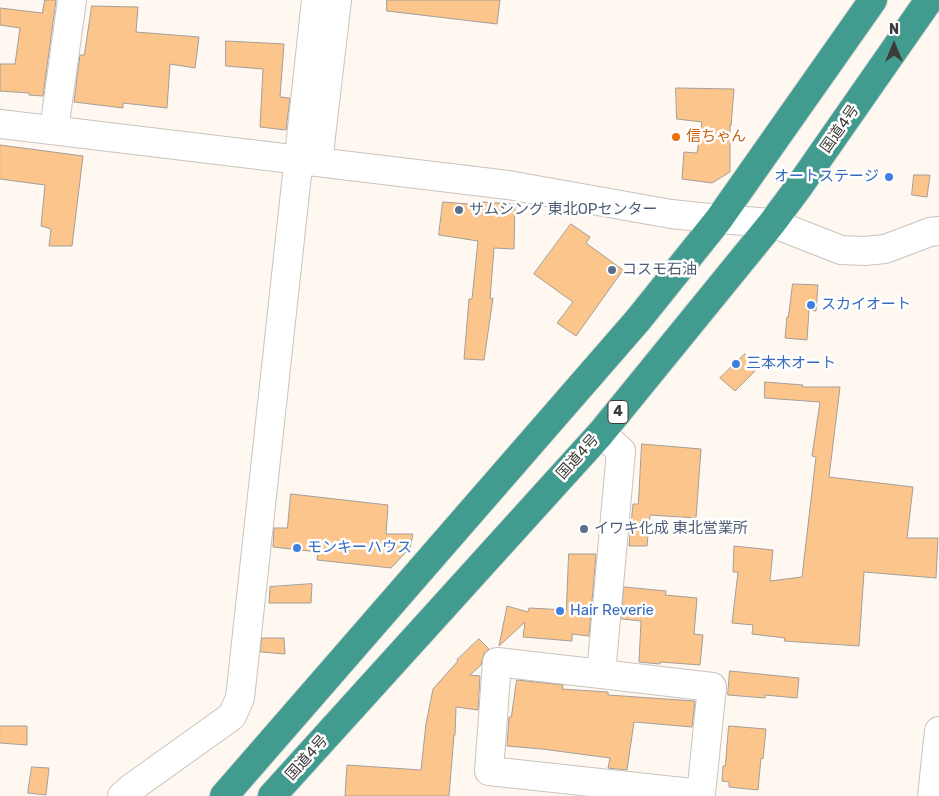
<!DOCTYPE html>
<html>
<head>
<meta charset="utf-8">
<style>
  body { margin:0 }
  #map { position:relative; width:939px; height:796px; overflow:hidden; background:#fef8f1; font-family:Rubik,sans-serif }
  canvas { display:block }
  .north { position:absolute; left:869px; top:20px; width:50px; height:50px; -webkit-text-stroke:4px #fff; paint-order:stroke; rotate:0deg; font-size:14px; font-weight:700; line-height:20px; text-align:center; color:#3d3b38 }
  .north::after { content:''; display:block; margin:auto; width:18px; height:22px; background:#3d3b38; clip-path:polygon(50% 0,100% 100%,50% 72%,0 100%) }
</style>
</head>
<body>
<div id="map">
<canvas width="939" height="796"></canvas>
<div class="north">N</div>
</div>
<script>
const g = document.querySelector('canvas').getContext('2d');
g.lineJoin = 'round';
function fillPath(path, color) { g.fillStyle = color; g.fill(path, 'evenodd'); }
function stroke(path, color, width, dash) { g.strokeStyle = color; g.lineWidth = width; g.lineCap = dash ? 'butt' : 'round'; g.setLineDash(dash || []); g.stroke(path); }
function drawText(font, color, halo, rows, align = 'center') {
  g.font = font + ' Rubik,"Noto Sans JP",sans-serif'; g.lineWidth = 5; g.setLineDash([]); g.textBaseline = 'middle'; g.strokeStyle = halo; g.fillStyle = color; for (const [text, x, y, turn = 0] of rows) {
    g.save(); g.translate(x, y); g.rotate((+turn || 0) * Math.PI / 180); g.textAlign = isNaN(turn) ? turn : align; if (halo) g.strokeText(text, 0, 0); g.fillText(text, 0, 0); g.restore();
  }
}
const building = new Path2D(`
  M 45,0 L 56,0 L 43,96 L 29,95 L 29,93 L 0,91 L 0,64 L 15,64 L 20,28 L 0,25 L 0,8 L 42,13 Z
  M 387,0 L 500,0 L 497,24 L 387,11 Z
  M 92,6 L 138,7 L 136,32 L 199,37 L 195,68 L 170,64 L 167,108 L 123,103 L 123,108 L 74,102 L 80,55 L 84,55 Z
  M 226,41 L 284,44 L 280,97 L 290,98 L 286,130 L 260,127 L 263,69 L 226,66 Z
  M 676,88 L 734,89 L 731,126 L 730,125 L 730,172 L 712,183 L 682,179 L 684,152 L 697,153 L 702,122 L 677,119 Z
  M 0,145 L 83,156 L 72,246 L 49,246 L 51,229 L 41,226 L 45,185 L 0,179 Z
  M 914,175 L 930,175 L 927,197 L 912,195 Z
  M 443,202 L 481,205 L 481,202 L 515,204 L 514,249 L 494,248 L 490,299 L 493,298 L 484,360 L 464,359 L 469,299 L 472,299 L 478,241 L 439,235 Z
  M 571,224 L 590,237 L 586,243 L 623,270 L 576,336 L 557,323 L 573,302 L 534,274 Z
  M 793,284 L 818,285 L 816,311 L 809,310 L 807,340 L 785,338 L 787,317 L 788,317 Z
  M 745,354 L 759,367 L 735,391 L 720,378 Z
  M 765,382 L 803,385 L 802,387 L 840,387 L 829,477 L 913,487 L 907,538 L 938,538 L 936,578 L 864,572 L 859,646 L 784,641 L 785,638 L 752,634 L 753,625 L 732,623 L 738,572 L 733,572 L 734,546 L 773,550 L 770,581 L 802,577 L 816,457 L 812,456 L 820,402 L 765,398 Z
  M 642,444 L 701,449 L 696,518 L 650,515 L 647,546 L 629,546 L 633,504 L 638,504 Z
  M 291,494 L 388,505 L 386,534 L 413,534 L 410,548 L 391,568 L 317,560 L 318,552 L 273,547 L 274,528 L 287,528 Z
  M 569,554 L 596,554 L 589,636 L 572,634 L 572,641 L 523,637 L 525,622 L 499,646 L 507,606 L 528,612 L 529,608 L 566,610 Z
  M 312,584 L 311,603 L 269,603 L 270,587 Z
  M 624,587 L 666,591 L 665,595 L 697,598 L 694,634 L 703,635 L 700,665 L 660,662 L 660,664 L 639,662 L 641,621 L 622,619 Z
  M 262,638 L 284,638 L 285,654 L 261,652 Z
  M 479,639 L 489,649 L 484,653 L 481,665 L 470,675 L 480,676 L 478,710 L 456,707 L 455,735 L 454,735 L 449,796 L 345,796 L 347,765 L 421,770 L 426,724 L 433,689 L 458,661 L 457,660 Z
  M 730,671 L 799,678 L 797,698 L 765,695 L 765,698 L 728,695 Z
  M 517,680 L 563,685 L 562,689 L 608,692 L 608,695 L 695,701 L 692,727 L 634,722 L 627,770 L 608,768 L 610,758 L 542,749 L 507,746 L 509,717 L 511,717 Z
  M 0,726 L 27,726 L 27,745 L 0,743 Z
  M 729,726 L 766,729 L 763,759 L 761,758 L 758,790 L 729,787 L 729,782 L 722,781 L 723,766 L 725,766 Z
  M 32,767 L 49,768 L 46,795 L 28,793 Z`);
const minor = new Path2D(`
  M 0,124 L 508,185 L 671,214 L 719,219 L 772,223 L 841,250 L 865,251 L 885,249 L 930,232 L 939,231
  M 54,130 L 72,0
  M 318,162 L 337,0
  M 601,433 L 621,451 L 601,674 L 497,662 L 489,771 L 701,794 L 712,687 L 601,674
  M 122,796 L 130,789 L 232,716 L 240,698 L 316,0
  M 932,796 L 939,731`);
const highway = new Path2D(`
  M 224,796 L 638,320 L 719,219 L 873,0
  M 272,796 L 601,433 L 772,223 L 798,188 L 929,0`);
const markers = [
  [676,137,5,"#e8710a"],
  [889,177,5,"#3f7fe0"],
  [459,210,5,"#5c6f8a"],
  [612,270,5,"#5c6f8a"],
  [811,305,5,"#3f7fe0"],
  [736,364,5,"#3f7fe0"],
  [584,529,5,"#5c6f8a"],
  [297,548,5,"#3f7fe0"],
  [560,611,5,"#3f7fe0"]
];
const shields = [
  [618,412,20]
];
const shieldNames = [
  ["4",618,412]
];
const streetNames = [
  ["国道4号",840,129,-55],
  ["国道4号",578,457,-48],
  ["国道4号",307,758,-48]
];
const foodNames = [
  ["信ちゃん",686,137]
];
const shopNames = [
  ["オートステージ",879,177,"right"],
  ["スカイオート",821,305],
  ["三本木オート",746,364],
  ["モンキーハウス",307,548],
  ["Hair Reverie",570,611]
];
const serviceNames = [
  ["サムシング 東北OPセンター",469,210],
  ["コスモ石油",622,270],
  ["イワキ化成 東北営業所",594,529]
];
fillPath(building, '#fcc58c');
stroke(building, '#a49e98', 1);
stroke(minor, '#c9c3bd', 30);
stroke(highway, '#d8d8d7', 30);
stroke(minor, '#fff', 28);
stroke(highway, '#429b8f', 28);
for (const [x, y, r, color] of markers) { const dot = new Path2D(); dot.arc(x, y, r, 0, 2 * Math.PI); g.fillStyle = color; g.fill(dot); stroke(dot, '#fff', 2); }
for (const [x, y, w] of shields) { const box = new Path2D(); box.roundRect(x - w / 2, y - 11.5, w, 23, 4); g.fillStyle = '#fff'; g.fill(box); stroke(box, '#3d3b38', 1); }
drawText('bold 14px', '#3d3b38', null, shieldNames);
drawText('15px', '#3d3b38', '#fff', streetNames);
drawText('15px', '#c56008', '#fff', foodNames, 'left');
drawText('15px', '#366cbe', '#fff', shopNames, 'left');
drawText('15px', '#4e5e75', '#fff', serviceNames, 'left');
</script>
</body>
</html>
